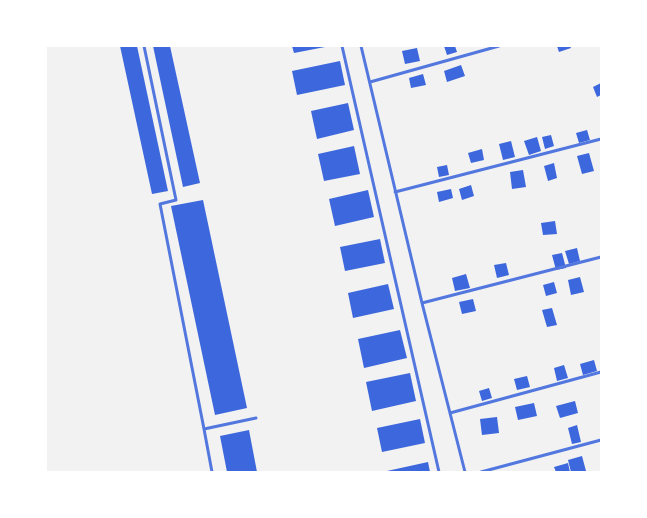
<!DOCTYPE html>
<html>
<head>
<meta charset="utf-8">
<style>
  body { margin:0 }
  #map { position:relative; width:647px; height:518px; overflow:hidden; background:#f2f2f2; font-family:"DejaVu Sans",sans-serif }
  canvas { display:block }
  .frame { position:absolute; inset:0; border:47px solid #fff; pointer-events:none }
</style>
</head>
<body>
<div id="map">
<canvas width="647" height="518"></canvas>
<div class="frame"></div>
</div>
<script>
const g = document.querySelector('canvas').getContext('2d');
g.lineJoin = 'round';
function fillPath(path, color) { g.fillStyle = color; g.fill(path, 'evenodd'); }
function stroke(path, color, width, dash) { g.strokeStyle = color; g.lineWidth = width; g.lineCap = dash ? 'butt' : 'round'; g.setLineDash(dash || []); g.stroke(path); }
const building = new Path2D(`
  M 120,46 L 137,46 L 168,191 L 152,194 Z
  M 153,46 L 170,46 L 200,183 L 183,187 Z
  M 292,46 L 325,46 L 325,47 L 294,53 Z
  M 444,46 L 455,46 L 457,52 L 447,55 Z
  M 557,46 L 570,46 L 571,48 L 559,52 Z
  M 417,48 L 420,61 L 405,64 L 402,51 Z
  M 340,61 L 345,85 L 297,95 L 292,71 Z
  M 461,65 L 465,76 L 447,82 L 444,71 Z
  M 423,74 L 426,85 L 411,88 L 409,78 Z
  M 601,83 L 601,95 L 597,97 L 593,87 Z
  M 348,103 L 354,130 L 317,139 L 311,111 Z
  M 587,130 L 590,140 L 579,143 L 576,133 Z
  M 551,135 L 554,146 L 545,149 L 542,137 Z
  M 537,137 L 541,151 L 529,155 L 524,141 Z
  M 511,141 L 515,157 L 503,160 L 499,144 Z
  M 354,146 L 360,174 L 324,181 L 318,154 Z
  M 482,149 L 484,160 L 471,163 L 468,153 Z
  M 589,153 L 594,171 L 582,174 L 577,156 Z
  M 554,163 L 557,178 L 548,181 L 544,166 Z
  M 447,165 L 449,175 L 439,177 L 437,167 Z
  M 523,170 L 526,187 L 512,189 L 510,172 Z
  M 471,185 L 474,196 L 462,200 L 459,189 Z
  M 451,189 L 453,198 L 439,202 L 437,192 Z
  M 368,190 L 374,217 L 335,226 L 329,199 Z
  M 203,200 L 247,408 L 215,415 L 171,206 Z
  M 555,221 L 557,234 L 543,235 L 541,223 Z
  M 380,239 L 385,263 L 345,271 L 340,247 Z
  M 577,248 L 580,261 L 569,264 L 565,251 Z
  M 562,253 L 566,268 L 556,270 L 552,255 Z
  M 506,263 L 509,275 L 497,278 L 494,265 Z
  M 466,274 L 470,288 L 455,291 L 452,278 Z
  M 580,277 L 584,292 L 571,295 L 568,280 Z
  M 554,282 L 557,293 L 546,296 L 543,285 Z
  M 388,284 L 394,309 L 353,318 L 348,293 Z
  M 473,299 L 476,311 L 462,314 L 459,302 Z
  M 552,308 L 557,325 L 547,327 L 542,310 Z
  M 400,330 L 407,358 L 364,368 L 358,339 Z
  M 594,360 L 597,371 L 583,375 L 580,364 Z
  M 564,365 L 568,378 L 557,381 L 554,368 Z
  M 410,373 L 416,401 L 372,411 L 366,382 Z
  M 527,376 L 530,387 L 517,390 L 514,379 Z
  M 489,388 L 492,398 L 482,401 L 479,391 Z
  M 575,401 L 578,413 L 560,418 L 556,406 Z
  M 534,403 L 537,416 L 518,420 L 515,407 Z
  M 497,417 L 499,433 L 482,435 L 480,419 Z
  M 420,419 L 425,443 L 382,452 L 377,428 Z
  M 577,425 L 581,442 L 572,444 L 568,428 Z
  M 249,430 L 257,472 L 227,472 L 220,436 Z
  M 582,456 L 586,471 L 581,472 L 571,472 L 568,460 Z
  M 428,462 L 430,472 L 387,472 L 387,471 Z
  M 568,463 L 570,472 L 556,472 L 554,467 Z`);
const service = new Path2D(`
  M 144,46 L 176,200 L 160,204 L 204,429 L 212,472
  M 342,46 L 439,472
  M 361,46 L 422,303 L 465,472
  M 370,82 L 499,46
  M 395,192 L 601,139
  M 422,303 L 601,257
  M 450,413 L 601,372
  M 204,429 L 256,418
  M 481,472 L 601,440`);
fillPath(building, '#3d67dc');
stroke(service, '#5277de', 3);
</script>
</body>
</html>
